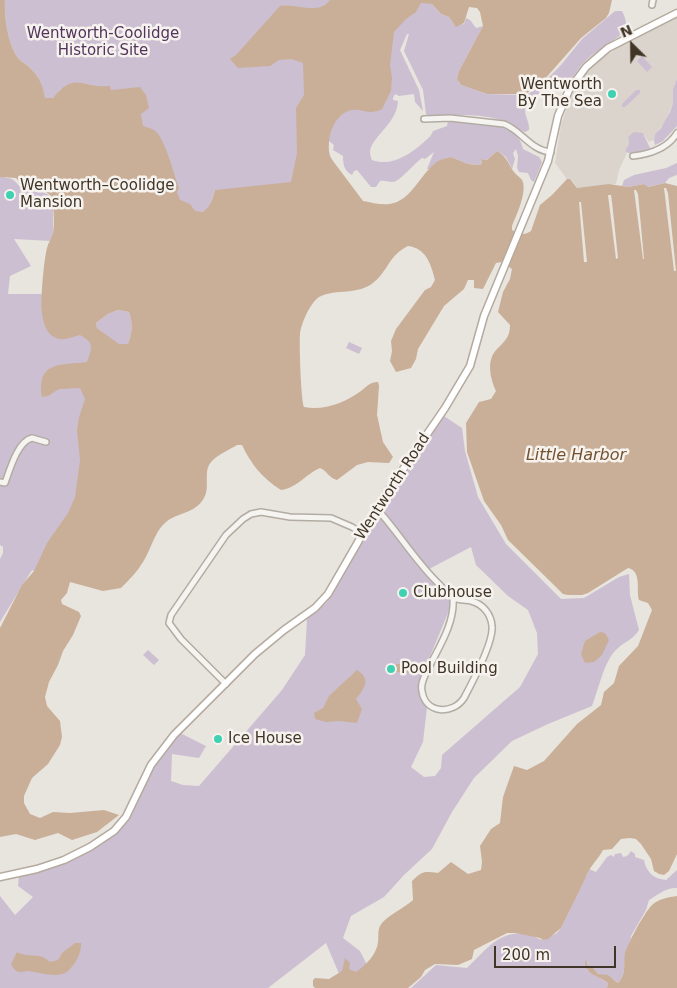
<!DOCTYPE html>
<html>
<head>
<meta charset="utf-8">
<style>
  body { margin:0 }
  #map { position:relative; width:677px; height:988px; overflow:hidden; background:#e8e4de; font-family:"DejaVu Sans",sans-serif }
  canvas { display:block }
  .north { position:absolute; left:607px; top:20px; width:50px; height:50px; -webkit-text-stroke:4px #f6f2ee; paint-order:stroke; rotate:337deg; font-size:14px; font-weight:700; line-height:20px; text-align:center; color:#403527 }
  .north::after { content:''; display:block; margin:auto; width:18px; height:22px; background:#403527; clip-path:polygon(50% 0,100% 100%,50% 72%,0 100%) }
  .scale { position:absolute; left:494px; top:946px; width:122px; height:22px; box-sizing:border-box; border:2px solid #403527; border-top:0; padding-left:6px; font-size:15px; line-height:18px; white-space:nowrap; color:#403527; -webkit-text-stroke:4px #f6f2ee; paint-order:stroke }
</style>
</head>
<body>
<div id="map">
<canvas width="677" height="988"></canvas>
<div class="north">N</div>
<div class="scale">200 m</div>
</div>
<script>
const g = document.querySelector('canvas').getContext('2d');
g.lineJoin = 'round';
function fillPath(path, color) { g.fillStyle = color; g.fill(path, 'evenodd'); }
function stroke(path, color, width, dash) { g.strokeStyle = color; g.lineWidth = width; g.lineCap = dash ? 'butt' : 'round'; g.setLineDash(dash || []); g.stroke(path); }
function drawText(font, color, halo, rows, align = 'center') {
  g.font = font + ' "DejaVu Sans",sans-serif'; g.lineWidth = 5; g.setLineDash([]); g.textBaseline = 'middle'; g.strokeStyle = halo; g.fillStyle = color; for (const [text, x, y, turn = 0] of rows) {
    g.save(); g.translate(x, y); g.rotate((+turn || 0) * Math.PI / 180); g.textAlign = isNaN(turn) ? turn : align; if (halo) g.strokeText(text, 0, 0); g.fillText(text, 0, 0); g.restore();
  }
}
const built = new Path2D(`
  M 677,18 L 677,79 L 673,89 L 673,103 L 665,122 L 655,134 L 654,140 L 649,142 L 643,133 L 628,137 L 629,144 L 625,151 L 627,153 L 619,170 L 616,184 L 577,188 L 574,183 L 570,179 L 567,179 L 555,163 L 561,125 L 569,100 L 581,79 L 596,63 L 617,48 Z`);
const green = new Path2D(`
  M 5,0 L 414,0 L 432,4 L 441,14 L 449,17 L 455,25 L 464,24 L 466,18 L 470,20 L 476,28 L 483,26 L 459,71 L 457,79 L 461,85 L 487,94 L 527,95 L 545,81 L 561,65 L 582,39 L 615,11 L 622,11 C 626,19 627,24 625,32 L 592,55 L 582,64 L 564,89 C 558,90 553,87 548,88 C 542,89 526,105 525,110 C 525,117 530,123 529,130 L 525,132 C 517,129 510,122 501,120 C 478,113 451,115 428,116 L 426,114 L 423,90 L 404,51 L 409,34 L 407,34 L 400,50 L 419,90 L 423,111 L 415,102 L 414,94 L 399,96 L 395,94 L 393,98 L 393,100 L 398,101 C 397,120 381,130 372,145 C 369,150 370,155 372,160 C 391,167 409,155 423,143 C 427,139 431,137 433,131 L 447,126 L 448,120 C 471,123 519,120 523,149 L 539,157 L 542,162 L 534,182 L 531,180 L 528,173 L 519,172 L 517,168 L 518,156 L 516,149 L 513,153 L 515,159 L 512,169 L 506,157 L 497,151 L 487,160 L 481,159 L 482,163 L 480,165 L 468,164 L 451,157 L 439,161 L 429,169 L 427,169 L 434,152 L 425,159 L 422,158 C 415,163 399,182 393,182 C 388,182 385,180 380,181 L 376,187 L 371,187 L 357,170 L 354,171 L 352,175 C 344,171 343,164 343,156 L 333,150 L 334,145 L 329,141 C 326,159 340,171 350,184 L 328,187 L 215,190 L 210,206 L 206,210 L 188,217 L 61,89 L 53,98 L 44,98 C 43,85 39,76 29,67 C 26,64 23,63 20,60 C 8,48 4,16 5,0 Z
  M 642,56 L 652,67 L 647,72 L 637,61 Z
  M 677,79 L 677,126 L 663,141 L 655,145 L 654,140 L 655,134 L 661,128 L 670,112 L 673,103 L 673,89 Z
  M 636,90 L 640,90 L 640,93 L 625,107 L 622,107 L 622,104 Z
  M 634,132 L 643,133 L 650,148 L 649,150 L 645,152 L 628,153 L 625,151 L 629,144 L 628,137 Z
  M 677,163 L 677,175 L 669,178 L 665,183 L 647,187 L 644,184 L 628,187 L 622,186 L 624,180 L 634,175 L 666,168 Z
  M 5,176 L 5,178 C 16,177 16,186 25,190 C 35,194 46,188 53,200 L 53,235 L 51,241 L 14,239 L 31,266 L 10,276 L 8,294 L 43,294 L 94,332 L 87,392 L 81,492 L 35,572 L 32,570 L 0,622 L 0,559 L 3,553 L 3,547 L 0,545 L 0,177 Z
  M 118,310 L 129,312 C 133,323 132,334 128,345 L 118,344 L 97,328 L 96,323 L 108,314 Z
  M 349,342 L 362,348 L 359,354 L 346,348 Z
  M 444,416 L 462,428 L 465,451 L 478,497 L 506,544 L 561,599 L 584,598 L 619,577 L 629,574 L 630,595 L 639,630 C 633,640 623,642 615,651 C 604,662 598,691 592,706 L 548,724 L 512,741 L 474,778 L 452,812 L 432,849 L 404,875 L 384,897 L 351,916 L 343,938 L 360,951 L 368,967 L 345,988 L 326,943 L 268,988 L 0,988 L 0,896 L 15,915 L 33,897 L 18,886 L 19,875 L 76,857 L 107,839 L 122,826 L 160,756 L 180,733 L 206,746 L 199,758 L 172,754 L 171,781 L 183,785 L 199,786 L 282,690 L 305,655 L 307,619 L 327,602 L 383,508 ZM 471,547 L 476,565 L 508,596 L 528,610 L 537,633 L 538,654 L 520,687 L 442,755 L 441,768 L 435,776 L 424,777 L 411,767 L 423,742 L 427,707 L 419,693 L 421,678 L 448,613 L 451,600 L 449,598 L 454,593 L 429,569 Z
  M 148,650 L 159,660 L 154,665 L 143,655 Z
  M 631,851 L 635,854 L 635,857 L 644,860 C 646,872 654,879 666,880 L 677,870 L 677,888 C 667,887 657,895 649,900 L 646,910 L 631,936 C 631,942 627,946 626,952 C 623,963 627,974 618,983 C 611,975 606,979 599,974 C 594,972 594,968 588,967 L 587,960 L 587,970 L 608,983 L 607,988 L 411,988 L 436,965 L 467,968 C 484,952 501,927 529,935 C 534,936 538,939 543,940 L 557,933 L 561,928 L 589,869 L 596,872 L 607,857 L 611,855 L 614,857 L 615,854 L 621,853 L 623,857 C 627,857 629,854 631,851 Z`);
const water = new Path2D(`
  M 0,0 L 5,0 C 4,16 8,48 20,60 C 23,63 26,64 29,67 C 39,76 43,85 45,98 L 53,98 C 75,70 82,89 110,86 L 111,90 L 140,87 L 146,95 L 149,108 L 141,114 L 143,126 C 146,127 151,128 154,130 C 165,137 174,175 179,188 L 177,192 L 180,200 C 184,201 188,203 191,205 C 192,207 194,210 196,211 C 209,216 213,197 215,190 L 291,182 L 297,153 L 296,108 L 304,95 L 303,63 L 291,59 L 279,60 L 270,66 L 238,68 L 230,59 L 236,55 L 280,6 C 297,3 318,16 330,0 L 612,0 L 609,13 L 606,18 L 581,38 L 544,80 L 526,94 L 487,94 L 461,85 L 457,79 L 459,71 L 483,26 L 480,12 L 477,8 L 469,7 L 464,23 L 456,27 L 449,17 L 441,14 L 432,4 L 421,3 L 416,12 L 406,19 L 394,32 L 390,65 L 392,78 L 391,91 L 382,109 C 369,116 363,108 351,110 C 332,115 326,141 330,157 L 363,201 C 373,203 385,206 394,203 C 414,197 422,170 440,160 C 443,159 448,158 451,157 L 468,164 L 480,165 L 482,163 L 481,159 L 487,160 L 497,151 C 508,158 507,162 514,172 C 516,175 520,177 522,180 C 528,191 516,216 512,226 L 512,230 C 519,234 524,236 531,231 L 540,205 L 552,195 L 567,179 L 570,179 L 577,188 L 609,184 L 628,187 L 644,184 L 648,187 L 665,183 L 677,186 L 677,854 L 669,871 L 664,875 L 659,874 L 654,871 L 651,859 L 641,844 L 636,839 L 630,838 L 621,839 L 612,849 L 603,850 C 597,861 588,868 585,879 L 561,928 L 548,939 L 543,940 L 540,938 L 515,933 L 507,933 L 474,950 L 472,959 L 458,965 L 435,964 L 425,970 L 421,977 L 408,988 L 315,988 L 313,986 L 313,980 L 315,978 L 329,979 L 342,971 L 345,958 L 350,963 L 349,969 L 356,972 C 366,965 377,954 378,942 C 379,935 377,929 382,923 C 390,914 404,908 413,900 L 412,881 C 422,871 424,871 438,873 L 451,862 L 468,874 L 481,870 L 482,862 L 480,846 L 491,829 L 500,823 L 503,797 L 514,766 L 527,770 L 544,761 L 577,724 L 601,705 L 604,692 L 614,683 L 619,666 L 638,646 L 652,610 L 648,603 L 639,600 C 636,590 642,571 628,568 L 588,593 L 582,595 L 568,595 L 563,594 L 556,587 L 508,540 L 501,525 L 484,501 L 467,452 L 466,423 L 479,402 L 491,399 L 496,391 C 490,378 486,360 497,349 C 505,341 510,337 510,325 L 498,312 L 503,292 L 510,279 L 512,269 L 502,262 L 496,263 L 483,289 L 474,288 L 474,280 L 468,280 L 464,289 L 444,306 L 418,349 L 416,359 L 411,368 L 396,372 L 390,361 L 392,351 L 391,341 L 396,329 L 425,290 L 431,287 L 435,280 C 431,264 426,248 408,246 C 389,255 388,271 374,282 C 358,296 337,288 319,297 C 310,303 301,324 300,334 C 299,342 301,402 304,407 C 323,411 345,403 361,391 C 366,387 370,382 378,382 L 379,386 L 377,415 L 383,442 L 393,457 L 389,463 L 368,462 L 357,465 L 337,480 C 329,478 327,471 320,468 C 306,474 297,488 281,490 C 262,478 251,464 242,445 L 237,445 C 229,450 214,456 209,465 C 204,474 210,488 204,498 C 195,514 178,512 166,522 C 154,532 151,550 143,562 C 137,572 129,580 121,588 L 103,591 L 70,582 L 67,593 L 61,600 L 62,604 L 79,612 L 81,616 L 73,635 L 63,651 L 58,665 L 49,682 L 45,697 L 47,706 L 60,721 L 62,737 L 60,745 L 48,764 L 32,778 L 24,796 L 24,803 L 30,814 L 40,818 L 53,812 L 70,813 L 104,810 L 119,815 L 97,832 L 72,840 L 58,833 L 35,840 L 16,834 L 0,837 L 0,628 L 22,585 L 34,571 L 47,543 L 68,513 L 75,497 L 80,460 L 77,431 L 79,417 L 85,399 L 80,388 L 59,389 L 48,396 L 42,397 C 36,361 61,365 87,362 C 92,348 95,343 80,335 C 72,337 62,342 54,337 C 46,333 43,322 42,313 C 40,302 44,259 47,248 C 48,243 52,238 53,233 C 55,223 53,210 53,198 C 46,189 36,190 26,189 L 16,178 L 0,177 ZM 118,310 L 129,312 C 133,323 132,334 128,344 L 119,344 L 97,328 L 96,323 L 108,314 Z
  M 600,632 L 605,633 L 609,640 L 602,655 L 594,662 L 585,663 L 581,654 L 585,641 Z
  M 396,664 L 411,664 L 411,673 L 396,672 Z
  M 357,670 C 372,679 364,689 356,699 L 362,709 L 357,723 L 339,721 L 326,722 L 315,719 L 314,713 L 323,708 L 329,696 Z
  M 677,896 L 677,988 L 607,988 L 608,983 C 598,975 582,974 586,959 L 588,966 L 593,968 L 598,974 L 608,975 L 618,983 C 627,974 623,964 625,953 C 628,943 644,913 652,905 C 658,899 669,897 677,896 Z
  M 75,943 L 81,943 C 82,953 74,968 65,973 C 54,978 39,972 27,971 C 24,971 21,973 19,972 C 15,971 13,968 11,964 L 17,952 C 30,959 39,951 50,962 L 58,960 L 62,953 Z`);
const pier = new Path2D(`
  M 664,188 L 666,188 L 668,193 L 676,271 L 674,271 Z
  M 634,190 L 636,190 L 638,194 L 644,259 L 643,259 Z
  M 608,195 L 611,195 L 612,202 L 618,258 L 616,259 Z
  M 579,202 L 581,202 L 587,262 L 584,262 Z`);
const minor = new Path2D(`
  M 652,5 L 653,0
  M 424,119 L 450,118 L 504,124 C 521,130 531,151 551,152
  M 633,156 C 650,154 668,148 677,133
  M 0,482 L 5,483 C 10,469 18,441 32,438 L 46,442
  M 377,509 C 398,532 414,559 436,581 C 441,586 446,593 452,597 C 457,600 465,600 471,601 C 483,604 491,614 492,626 C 494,641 472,683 464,698 C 453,715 425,714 422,691 C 420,683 425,676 428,669 C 439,647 455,623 453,598
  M 226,684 L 181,639 L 169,623 L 171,615 L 226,535 L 243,519 L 251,514 L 261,512 L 290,517 L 331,518 L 352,527 L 363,534`);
const major = new Path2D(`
  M 0,877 L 37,869 L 64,860 L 90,847 L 114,831 L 126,817 L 151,765 L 174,735 L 255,654 L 284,630 L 315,608 L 328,594 L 384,497 L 445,408 L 470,366 L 484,316 L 548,161 L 558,116 L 569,90 L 586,67 L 608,48 L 677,13`);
const markers = [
  [612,94,5,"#40d1b3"],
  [10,195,5,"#40d1b3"],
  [403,593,5,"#40d1b3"],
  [391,669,5,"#40d1b3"],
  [218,739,5,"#40d1b3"]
];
const parkNames = [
  ["Wentworth-Coolidge",103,34],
  ["Historic Site",103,51]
];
const poiNames = [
  ["Wentworth",602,85,"right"],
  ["By The Sea",602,102,"right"],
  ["Wentworth–Coolidge",20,186],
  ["Mansion",20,203],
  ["Clubhouse",413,593],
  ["Pool Building",401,669],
  ["Ice House",228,739]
];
const streetNames = [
  ["Wentworth Road",393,487,-57]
];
const waterNames = [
  ["Little Harbor",576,456]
];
fillPath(built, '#dad4cc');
fillPath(green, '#cdbfd2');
fillPath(water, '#c9af98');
fillPath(pier, '#e8e4de');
stroke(minor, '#b2aca3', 8);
stroke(major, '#b4aa9e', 9);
stroke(minor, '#f6f4f1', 5);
stroke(major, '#fff', 6);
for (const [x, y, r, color] of markers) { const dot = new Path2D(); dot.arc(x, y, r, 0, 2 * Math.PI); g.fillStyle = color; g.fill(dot); stroke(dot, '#f6f2ee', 2); }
drawText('15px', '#52345c', '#f6f2ee', parkNames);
drawText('15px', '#403527', '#f6f2ee', poiNames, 'left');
drawText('15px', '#403527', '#f6f2ee', streetNames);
drawText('italic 16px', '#745230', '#f6f2ee', waterNames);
</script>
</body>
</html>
